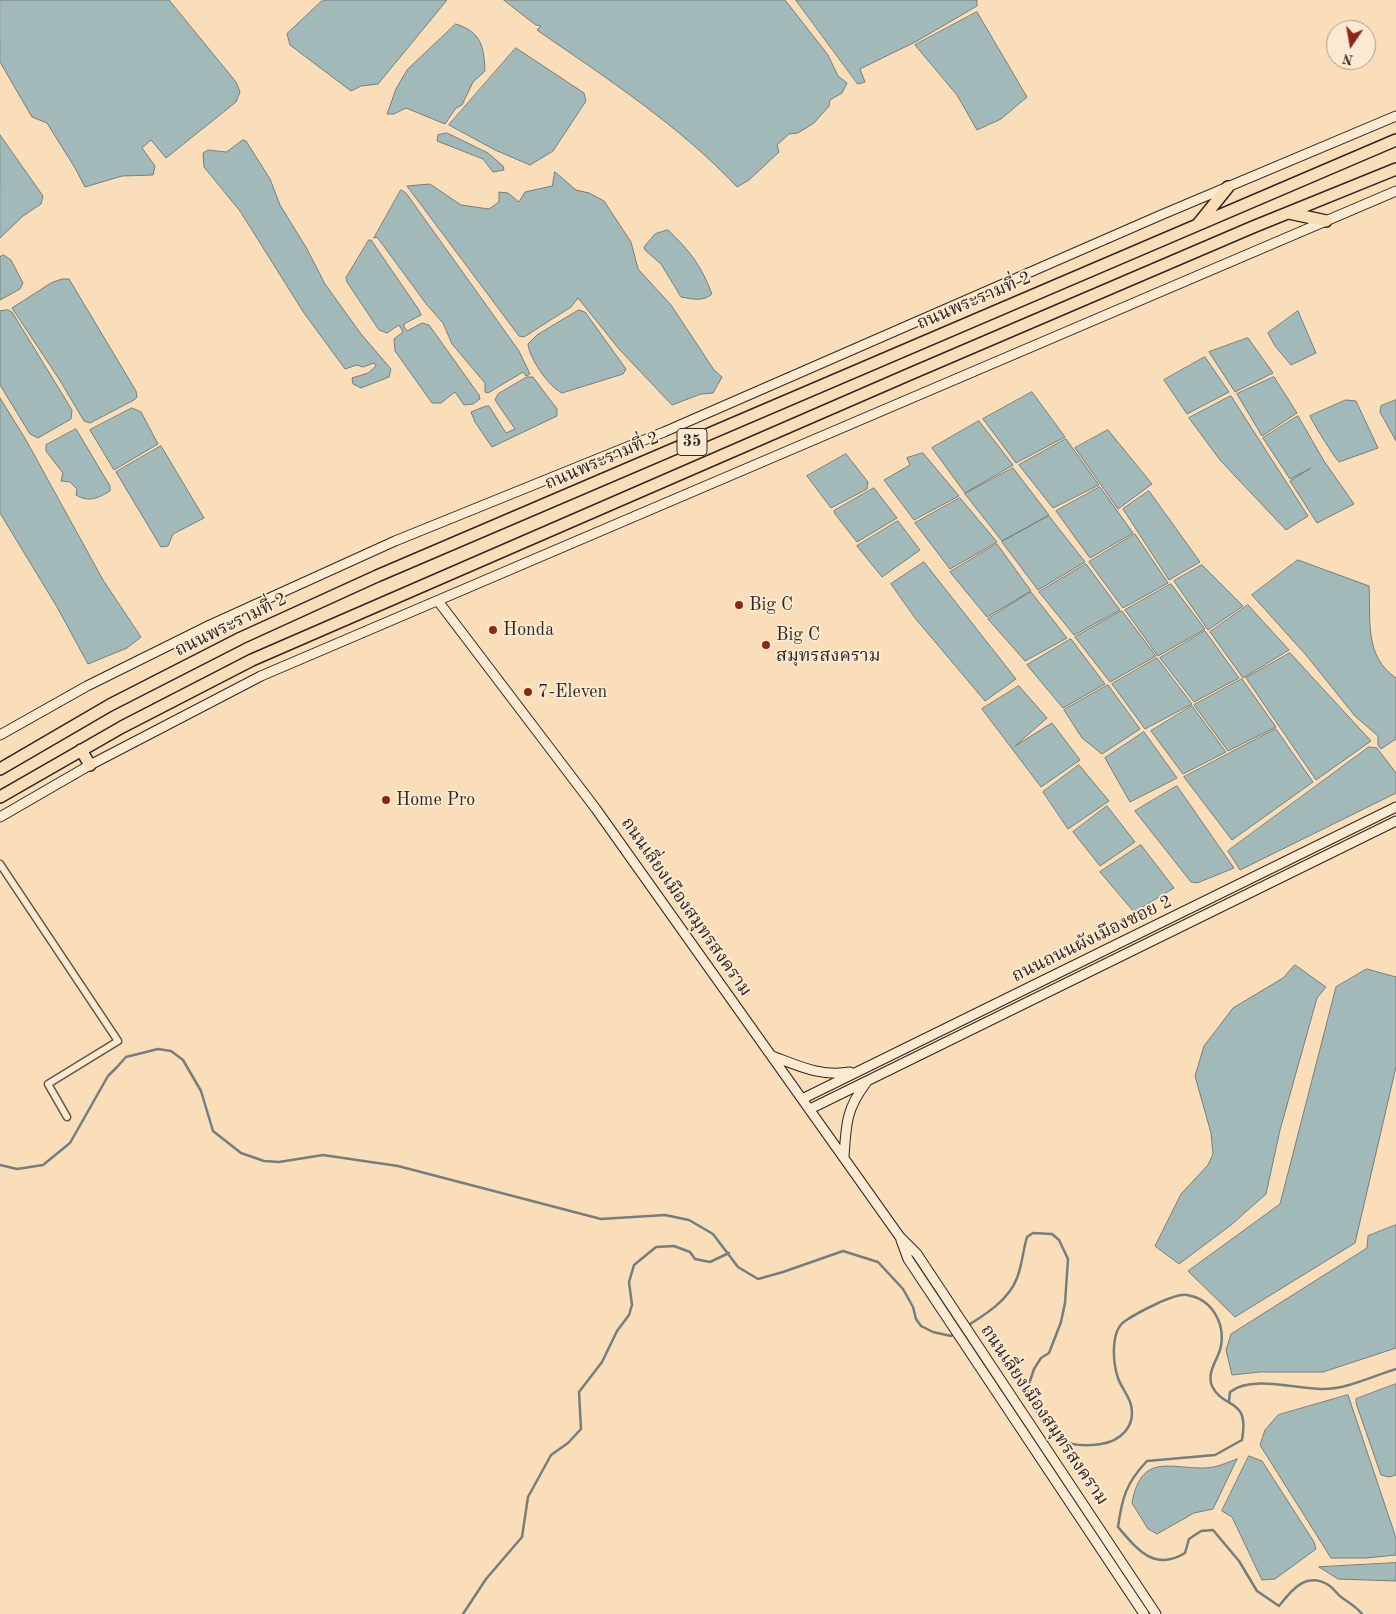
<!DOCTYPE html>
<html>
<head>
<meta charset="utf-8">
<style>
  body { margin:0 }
  #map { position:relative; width:1396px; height:1614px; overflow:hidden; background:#f9deb9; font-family:"Old Standard TT",serif }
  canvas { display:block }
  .north { position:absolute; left:1326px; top:20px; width:50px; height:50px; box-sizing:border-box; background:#fbead2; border:1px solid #ab9b8b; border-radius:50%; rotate:192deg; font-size:14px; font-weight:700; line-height:20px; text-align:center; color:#322520 }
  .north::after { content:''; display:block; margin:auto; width:18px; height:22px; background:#8f2418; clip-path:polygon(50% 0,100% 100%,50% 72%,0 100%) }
</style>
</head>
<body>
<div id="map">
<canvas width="1396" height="1614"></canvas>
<div class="north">N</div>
</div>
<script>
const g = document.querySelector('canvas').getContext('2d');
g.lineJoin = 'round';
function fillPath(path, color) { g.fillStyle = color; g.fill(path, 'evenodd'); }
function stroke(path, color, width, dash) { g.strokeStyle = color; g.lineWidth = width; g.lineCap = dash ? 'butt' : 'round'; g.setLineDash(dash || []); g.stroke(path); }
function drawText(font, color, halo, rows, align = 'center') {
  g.font = font + ' "Old Standard TT","Noto Serif Thai",serif'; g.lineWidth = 4; g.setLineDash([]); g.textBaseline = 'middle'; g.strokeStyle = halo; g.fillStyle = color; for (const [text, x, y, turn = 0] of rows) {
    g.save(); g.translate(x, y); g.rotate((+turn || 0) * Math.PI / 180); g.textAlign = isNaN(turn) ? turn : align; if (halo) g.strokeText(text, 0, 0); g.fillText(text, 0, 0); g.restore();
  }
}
const water = new Path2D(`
  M 0,0 L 169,0 L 236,82 L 240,92 L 236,102 L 166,158 L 151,140 L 142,148 L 155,166 L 153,175 L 122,176 L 85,187 L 75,168 L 47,123 L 32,117 L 0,62 Z
  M 323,0 L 447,0 L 378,84 L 361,86 L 351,91 L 290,45 L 287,34 Z
  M 504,0 L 785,0 L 828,55 L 838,76 L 847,83 L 842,93 L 830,100 L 829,106 L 814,123 L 798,133 L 789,134 L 777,145 L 779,152 L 749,180 L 737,187 C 679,125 606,78 537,30 L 541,26 L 536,25 Z
  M 796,0 L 977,0 L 977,6 L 917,41 L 860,69 L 865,82 L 858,84 Z
  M 977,12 L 1027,97 L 1001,119 L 977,130 L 957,95 L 915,45 Z
  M 456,24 C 481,32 484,46 485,71 L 473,82 L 462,105 L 456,108 L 445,124 L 406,108 L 394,114 L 387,114 L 396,89 L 407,70 Z
  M 516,48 L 584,93 L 586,101 L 553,151 L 530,165 L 495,150 L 449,125 Z
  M 447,133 L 488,153 L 503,166 L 504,170 L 493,172 L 483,159 L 437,141 L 438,135 Z
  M 0,135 L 43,196 L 41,204 L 23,216 L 0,238 Z
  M 243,140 L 246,141 L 270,179 L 280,205 L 307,249 L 325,284 L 361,334 L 391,369 L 389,377 L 361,388 L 353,384 L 352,378 L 368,373 L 376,366 L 374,363 L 363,367 L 357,365 L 345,369 L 304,313 L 240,211 L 204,167 L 203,153 L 208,150 L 226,152 Z
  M 555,172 L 576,190 L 589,193 L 604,201 L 631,242 L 638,269 L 671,305 L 714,370 L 722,377 L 713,393 L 701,394 L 672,405 L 619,349 L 578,298 L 571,307 L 524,337 L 519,336 L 407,186 L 430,184 L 461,205 L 489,209 L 499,202 L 499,192 L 508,193 L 519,202 L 525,192 L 552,186 Z
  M 401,190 L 406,193 L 519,351 L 530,374 L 526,376 L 523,372 L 488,393 L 485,392 L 485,383 L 452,344 L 443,323 L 427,305 L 377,237 L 374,238 Z
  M 668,230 C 690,251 701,265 712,294 C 703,302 692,299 681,297 L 661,264 L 645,250 L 644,247 L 655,234 Z
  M 369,240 L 371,240 L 419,310 L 421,315 L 404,324 L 404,327 L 407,331 L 422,323 L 429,325 L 479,395 L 480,399 L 473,404 L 464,405 L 455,392 L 441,403 L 432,403 L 395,351 L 394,339 L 403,332 L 399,325 L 387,333 L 379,330 L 347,282 L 346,278 Z
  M 4,255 L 11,260 L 23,283 L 20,289 L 0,300 L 0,257 Z
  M 62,279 L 69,279 L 136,391 L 137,397 L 134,400 L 90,423 L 84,421 L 59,379 L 12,308 L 51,283 Z
  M 8,310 L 12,312 L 72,410 L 71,419 L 38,438 L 30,434 L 0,385 L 0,311 Z
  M 579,310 L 585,312 L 626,369 L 623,374 L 562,393 C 549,387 529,358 528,344 L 537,335 Z
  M 1298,311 L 1316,353 L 1291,365 L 1275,346 L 1268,333 Z
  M 1248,338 L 1273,373 L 1235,392 L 1209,352 Z
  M 1205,357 L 1229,392 L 1187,414 L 1164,380 Z
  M 527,377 L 533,377 L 557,409 L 557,416 L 492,447 L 475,422 L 471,412 L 486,406 L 489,406 L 506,433 L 515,429 L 495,400 L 498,394 Z
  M 1274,377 L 1297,413 L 1262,436 L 1237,394 Z
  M 1032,392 L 1065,437 L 1016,463 L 983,419 Z
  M 1231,396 L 1308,516 L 1286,530 L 1220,460 L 1189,418 Z
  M 0,398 L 26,440 L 103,580 L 141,637 L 127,648 L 88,664 L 57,607 L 0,513 Z
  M 1346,400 L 1356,401 L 1378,448 L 1339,462 C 1334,457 1311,420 1310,416 Z
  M 1396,400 L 1396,441 L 1380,412 L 1381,406 Z
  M 132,408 L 141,412 L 158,444 L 114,470 L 90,430 Z
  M 1298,416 L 1324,461 L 1354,504 L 1317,523 L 1290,481 L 1311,468 L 1290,479 L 1263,438 Z
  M 979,421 L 1013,465 L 965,493 L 932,448 Z
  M 76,429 L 110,486 L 110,491 C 98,498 89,503 76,495 L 77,489 L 70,482 L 61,481 L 63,473 L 46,451 L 46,445 Z
  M 1108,430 L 1152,484 L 1118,509 L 1075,448 Z
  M 1066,439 L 1099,485 L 1053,508 L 1019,465 Z
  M 161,446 L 204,518 L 173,534 L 168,546 L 161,547 L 116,472 Z
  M 923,453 L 959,496 L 914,520 L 884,480 L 910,465 L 907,458 Z
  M 846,454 L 868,482 L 867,489 L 831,508 L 807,476 Z
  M 1013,468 L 1049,515 L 1002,541 L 965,494 Z
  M 1100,487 L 1133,533 L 1090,558 L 1056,511 Z
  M 874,488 L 897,518 L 857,542 L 835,514 L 834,511 Z
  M 1149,491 L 1200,562 L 1169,580 L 1123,509 Z
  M 960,498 L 997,542 L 950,569 L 915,523 Z
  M 1049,516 L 1085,562 L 1038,590 L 1002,542 Z
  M 898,521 L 920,550 L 882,577 L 857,546 Z
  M 1135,534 L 1168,583 L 1123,608 L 1089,562 Z
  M 997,544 L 1031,591 L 987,617 L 950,572 Z
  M 1298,560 L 1369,586 C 1371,621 1364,656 1396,678 L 1396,739 L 1381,749 L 1378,745 L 1378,736 L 1355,716 L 1306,655 L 1252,595 Z
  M 924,562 L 1016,679 L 985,701 L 915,618 L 891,584 Z
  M 1086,564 L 1120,610 L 1074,635 L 1039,592 Z
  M 1202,565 L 1243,606 L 1208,630 L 1174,581 Z
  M 1171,584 L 1205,629 L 1158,656 L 1125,610 Z
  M 1031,592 L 1067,638 L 1025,661 L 988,619 Z
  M 1248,605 L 1289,650 L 1243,678 L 1210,632 Z
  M 1122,611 L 1156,656 L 1110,682 L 1075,637 Z
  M 1205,631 L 1239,678 L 1194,702 L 1160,658 Z
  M 1071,639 L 1105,684 L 1063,708 L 1027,665 Z
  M 1290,653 L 1371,741 L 1316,780 L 1246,678 Z
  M 1157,658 L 1192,704 L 1145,729 L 1112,684 Z
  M 1242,679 L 1276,727 L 1228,751 L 1194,705 Z
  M 1108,685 L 1140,729 L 1102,754 L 1082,738 L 1064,710 Z
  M 1019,686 L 1047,718 L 1015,746 L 1052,723 L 1080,760 L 1041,787 L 982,709 Z
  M 1192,706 L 1226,752 L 1183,774 L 1151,731 Z
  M 1276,729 L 1313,782 L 1232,840 L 1184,777 Z
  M 1144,732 L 1177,778 L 1130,802 L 1105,758 Z
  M 1369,747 L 1377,748 L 1396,773 L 1396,793 L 1240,870 L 1228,851 Z
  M 1079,765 L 1109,801 L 1068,829 L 1043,792 Z
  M 1177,786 L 1234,868 L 1197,883 L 1191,882 L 1135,811 Z
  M 1107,806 L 1135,842 L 1100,866 L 1073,832 Z
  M 1141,845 L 1174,888 L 1134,912 L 1100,872 Z
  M 1295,965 L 1326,987 L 1317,998 L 1280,1130 L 1266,1194 L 1231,1225 L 1179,1264 L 1155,1246 L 1181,1194 L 1208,1165 L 1213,1154 L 1211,1133 L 1195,1076 L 1204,1046 L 1233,1008 L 1283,978 Z
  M 1367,969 L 1396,977 L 1396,1067 L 1355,1243 L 1235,1317 L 1188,1271 L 1280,1204 L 1336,987 Z
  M 1396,1225 L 1396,1348 L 1323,1372 L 1260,1372 L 1232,1375 L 1226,1350 L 1231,1334 L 1367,1248 L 1368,1236 Z
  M 1396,1384 L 1396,1475 L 1389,1477 L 1381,1475 L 1356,1403 L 1356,1399 Z
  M 1348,1395 L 1396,1538 L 1396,1555 L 1366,1558 L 1331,1558 L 1260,1445 L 1265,1430 L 1278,1415 Z
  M 1249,1456 L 1262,1461 L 1314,1542 L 1316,1549 L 1275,1579 L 1262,1580 L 1232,1517 L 1222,1511 Z
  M 1237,1459 L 1213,1509 L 1194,1513 L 1157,1534 L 1148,1529 L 1132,1503 C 1142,1447 1177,1473 1214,1467 C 1222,1465 1229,1462 1237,1459 Z
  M 1396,1563 L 1396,1581 L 1338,1579 L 1319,1567 Z`);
const stream = new Path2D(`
  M 0,1165 L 17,1169 L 43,1165 L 70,1143 L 108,1076 L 117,1067 L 126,1057 L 158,1049 L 171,1051 L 183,1060 L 201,1091 L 213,1131 L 241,1153 L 264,1161 L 279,1162 L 323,1155 L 398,1166 L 601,1219 L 665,1215 L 689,1220 L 713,1234 L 738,1267 L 758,1279 L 783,1272 L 843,1251 L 878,1262 L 903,1289 L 913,1307 L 916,1319 L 921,1326 L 933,1332 L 951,1336 C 974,1321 1007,1305 1017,1278 C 1022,1266 1023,1250 1027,1237 L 1033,1233 L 1052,1234 L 1059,1240 L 1068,1259 L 1065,1303 L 1061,1322 L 1049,1353 L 1041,1358 L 1034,1369 L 1027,1390 C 1037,1411 1040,1425 1060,1439 C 1071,1446 1088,1446 1101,1444 C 1120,1441 1136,1427 1131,1405 C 1129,1396 1121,1387 1118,1378 C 1113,1363 1110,1331 1125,1321 C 1137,1313 1174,1293 1187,1295 C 1212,1299 1225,1323 1221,1346 C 1219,1358 1206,1372 1212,1386 C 1223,1410 1250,1396 1242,1440 L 1215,1455 L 1147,1461 C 1126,1483 1122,1498 1118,1527 C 1137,1549 1154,1572 1185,1553 L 1189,1539 L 1201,1531 L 1213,1530 L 1239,1561 L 1257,1591 L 1279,1606 C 1293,1588 1307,1571 1330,1586 C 1334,1589 1337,1594 1341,1597 C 1349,1603 1356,1606 1362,1614
  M 1229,1401 L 1230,1392 C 1252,1375 1296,1389 1321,1389 C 1345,1390 1373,1376 1396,1369
  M 463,1614 L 486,1579 L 522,1537 L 528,1497 L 551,1455 L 568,1443 L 581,1429 L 579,1392 L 602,1362 L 617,1331 L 629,1315 L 632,1305 L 629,1282 L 634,1265 L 656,1247 L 674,1246 L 690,1252 L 695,1259 L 710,1262 L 729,1253`);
const street = new Path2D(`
  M 0,864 L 118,1041 L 48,1084 L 67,1117`);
const secondary = new Path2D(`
  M 438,601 L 596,809 L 900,1237 L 917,1254 L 1156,1614
  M 0,735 L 87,686 L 210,625 L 395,541 L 664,432 L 1161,215 L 1396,116
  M 0,817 L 90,765 L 261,676 L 1396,191
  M 772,1056 C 799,1066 821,1077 850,1072
  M 802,1099 L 1396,807
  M 810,1109 L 1396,821
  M 844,1157 C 846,1125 846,1109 866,1083
  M 901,1240 L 908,1259 L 1144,1614`);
const highway = new Path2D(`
  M 1289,213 L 1326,221
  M 1199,223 L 1228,187
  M 81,750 L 90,765
  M 0,769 L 110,705 L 241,638 L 377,576 L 1396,140
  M 0,797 L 122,727 L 252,660 L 910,374 L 1253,227 L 1396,169`);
const markers = [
  [739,605,5,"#8f2418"],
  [493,630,5,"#8f2418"],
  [766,645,5,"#8f2418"],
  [528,692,5,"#8f2418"],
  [386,800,5,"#8f2418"]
];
const shields = [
  [692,442,30]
];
const shieldNames = [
  ["35",692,442]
];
const streetNames = [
  ["ถนนพระรามที่ 2",974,301,-23],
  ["ถนนพระรามที่ 2",602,461,-23],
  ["ถนนพระรามที่ 2",231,625,-26],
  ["ถนนเลี่ยงเมืองสมุทรสงคราม",686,907,55],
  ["ถนนถนนผังเมืองซอย 2",1092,939,-26],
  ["ถนนเลี่ยงเมืองสมุทรสงคราม",1044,1415,56]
];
const poiNames = [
  ["Big C",749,605],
  ["Honda",503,630],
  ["Big C",776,635],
  ["สมุทรสงคราม",776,656],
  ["7-Eleven",538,692],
  ["Home Pro",396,800]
];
fillPath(water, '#a1bab9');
stroke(water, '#757e7c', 1);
stroke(stream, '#757e7c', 2.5);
stroke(street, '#645346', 9);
stroke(secondary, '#322520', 11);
stroke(highway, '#322520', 14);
stroke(street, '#fbead2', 6);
stroke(secondary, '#fbead2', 9);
stroke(highway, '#f9deb9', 11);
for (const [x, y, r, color] of markers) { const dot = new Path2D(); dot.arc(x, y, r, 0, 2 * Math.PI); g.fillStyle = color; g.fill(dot); stroke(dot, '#fbead2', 2); }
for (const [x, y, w] of shields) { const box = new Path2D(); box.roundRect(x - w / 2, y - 13.5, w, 27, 4); g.fillStyle = '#fbead2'; g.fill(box); stroke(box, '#322520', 1); }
drawText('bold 16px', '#322520', null, shieldNames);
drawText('18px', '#322520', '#fbead2', streetNames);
drawText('18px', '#322520', '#fbead2', poiNames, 'left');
</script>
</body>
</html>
